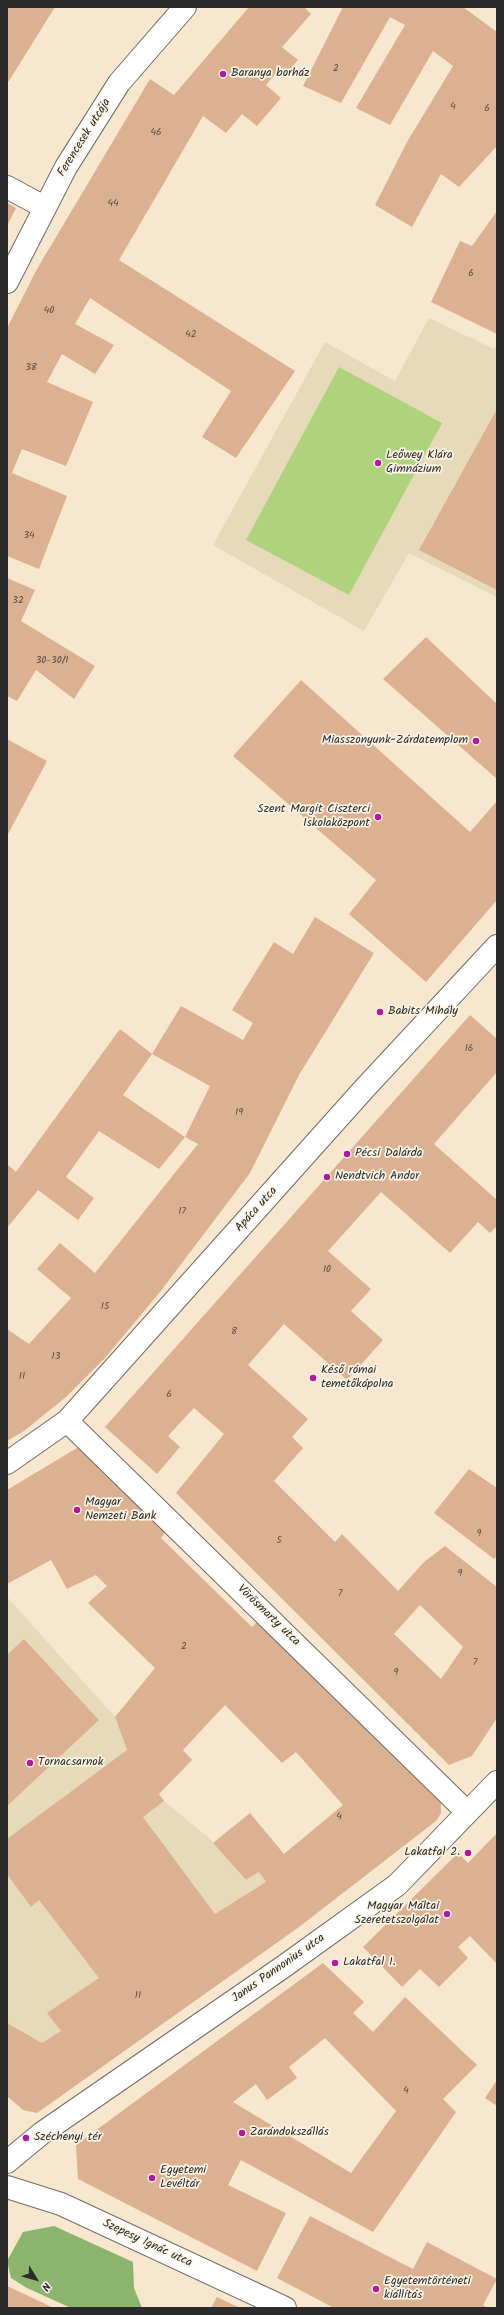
<!DOCTYPE html>
<html>
<head>
<meta charset="utf-8">
<style>
  body { margin:0 }
  #map { position:relative; width:504px; height:2315px; overflow:hidden; background:#f6e7ce; font-family:Kalam,sans-serif }
  canvas { display:block }
  .frame { position:absolute; inset:0; border:8px solid #2b2b2b; pointer-events:none }
  .north { position:absolute; left:16px; top:2259px; width:40px; height:40px; -webkit-text-stroke:3px #fcf5e5; paint-order:stroke; rotate:127deg; font-size:11px; font-weight:700; line-height:16px; text-align:center; color:#2b2b2b }
  .north::after { content:''; display:block; margin:auto; width:14px; height:18px; background:#2b2b2b; clip-path:polygon(50% 0,100% 100%,50% 72%,0 100%) }
</style>
</head>
<body>
<div id="map">
<canvas width="504" height="2315"></canvas>
<div class="frame"></div>
<div class="north">N</div>
</div>
<script>
const g = document.querySelector('canvas').getContext('2d');
g.lineJoin = 'round';
function fillPath(path, color) { g.fillStyle = color; g.fill(path, 'evenodd'); }
function stroke(path, color, width, dash) { g.strokeStyle = color; g.lineWidth = width; g.lineCap = dash ? 'butt' : 'round'; g.setLineDash(dash || []); g.stroke(path); }
function drawText(font, color, halo, rows, align = 'center') {
  g.font = font + ' Kalam,sans-serif'; g.lineWidth = 3.5; g.setLineDash([]); g.textBaseline = 'middle'; g.strokeStyle = halo; g.fillStyle = color; for (const [text, x, y, turn = 0] of rows) {
    g.save(); g.translate(x, y); g.rotate((+turn || 0) * Math.PI / 180); g.textAlign = isNaN(turn) ? turn : align; if (halo) g.strokeText(text, 0, 0); g.fillText(text, 0, 0); g.restore();
  }
}
const built = new Path2D(`
  M 429,318 L 494,349 L 497,345 L 497,597 L 409,553 L 364,631 L 213,545 L 325,342 L 395,381 Z
  M 7,1597 L 115,1717 L 127,1750 L 164,1801 L 209,1838 L 246,1880 L 259,1872 L 299,1927 L 37,2113 L 23,2110 L 7,2096 Z`);
const green = new Path2D(`
  M 339,367 L 442,423 L 349,595 L 246,540 Z`);
const forest = new Path2D(`
  M 54,2226 L 133,2262 L 134,2288 L 142,2308 L 71,2308 L 27,2288 L 11,2278 L 7,2261 L 23,2232 Z`);
const building = new Path2D(`
  M 7,7 L 55,7 L 7,84 Z
  M 249,7 L 304,7 L 311,14 L 282,47 L 298,60 L 282,78 L 276,73 L 266,85 L 281,98 L 257,126 L 242,114 L 226,133 L 203,116 L 119,260 L 295,371 L 236,458 L 202,437 L 231,391 L 90,298 L 75,324 L 114,345 L 95,374 L 62,354 L 47,382 L 93,402 L 66,466 L 22,449 L 12,473 L 67,496 L 39,569 L 7,556 L 7,328 L 37,269 L 150,79 L 174,95 Z
  M 343,7 L 463,7 L 497,32 L 497,146 L 459,187 L 441,174 L 412,227 L 375,205 L 407,142 L 453,66 L 433,51 L 390,125 L 356,108 L 405,25 L 390,17 L 341,103 L 303,86 Z
  M 7,203 L 16,208 L 7,226 Z
  M 497,211 L 497,334 L 431,302 L 460,241 L 472,246 Z
  M 497,409 L 497,590 L 419,550 Z
  M 7,578 L 35,590 L 21,621 L 95,666 L 74,699 L 36,670 L 17,701 L 7,696 Z
  M 426,637 L 497,704 L 497,779 L 383,679 Z
  M 301,680 L 470,832 L 497,801 L 497,900 L 426,982 L 349,914 L 376,880 L 233,756 Z
  M 7,739 L 47,761 L 7,836 Z
  M 315,917 L 374,953 L 299,1075 L 250,1173 L 160,1292 L 105,1358 L 66,1397 L 24,1431 L 7,1441 L 7,1329 L 29,1344 L 71,1298 L 37,1269 L 60,1243 L 95,1273 L 198,1144 L 185,1137 L 210,1086 L 152,1054 L 181,1006 L 243,1040 L 253,1023 L 232,1010 L 274,942 L 293,954 Z
  M 470,1015 L 497,1039 L 497,1072 L 434,1144 L 497,1200 L 497,1226 L 490,1233 L 478,1222 L 450,1253 L 381,1192 L 328,1251 L 371,1289 L 351,1311 L 383,1340 L 347,1380 L 284,1324 L 248,1365 L 308,1419 L 292,1437 L 303,1448 L 274,1481 L 335,1542 L 342,1534 L 398,1591 L 424,1562 L 445,1546 L 497,1587 L 497,1718 L 472,1756 L 449,1765 L 176,1493 L 224,1434 L 194,1408 L 168,1436 L 180,1447 L 157,1474 L 105,1427 ZM 420,1605 L 463,1647 L 441,1679 L 394,1634 Z
  M 120,1029 L 152,1054 L 123,1095 L 185,1137 L 159,1169 L 99,1131 L 66,1177 L 94,1198 L 78,1220 L 38,1190 L 7,1228 L 7,1164 L 16,1172 Z
  M 82,1445 L 167,1530 L 161,1538 L 252,1627 L 259,1619 L 441,1802 L 441,1813 L 436,1821 L 299,1927 L 37,2113 L 23,2110 L 7,2096 L 7,2023 L 42,2043 L 61,2031 L 47,2013 L 99,1978 L 39,1900 L 31,1907 L 7,1874 L 7,1839 L 127,1750 L 115,1717 L 155,1668 L 88,1603 L 107,1586 L 96,1575 L 67,1589 L 51,1560 L 7,1584 L 7,1490 ZM 225,1705 L 282,1763 L 296,1752 L 343,1805 L 284,1854 L 250,1813 L 213,1843 L 246,1880 L 259,1872 L 266,1882 L 215,1914 L 143,1817 L 164,1801 L 159,1794 L 192,1760 L 183,1750 Z
  M 469,1469 L 497,1488 L 497,1555 L 494,1559 L 434,1513 Z
  M 24,1639 L 99,1720 L 7,1806 L 7,1655 Z
  M 497,1833 L 497,1964 L 470,1936 L 458,1947 L 468,1958 L 439,1987 L 420,1969 L 402,1987 L 363,1947 L 458,1853 L 468,1863 Z
  M 323,1963 L 364,2002 L 353,2013 L 373,2032 L 405,1997 L 477,2065 L 443,2099 L 456,2112 L 373,2232 L 241,2160 L 228,2185 L 286,2213 L 257,2271 L 78,2179 L 76,2145 ZM 325,2038 L 396,2111 L 351,2173 L 233,2102 L 256,2084 L 267,2100 L 297,2078 L 289,2067 Z
  M 497,2080 L 497,2106 L 485,2098 Z
  M 310,2216 L 413,2269 L 427,2242 L 497,2279 L 483,2305 L 488,2308 L 334,2308 L 277,2278 Z
  M 7,2286 L 54,2308 L 7,2308 Z
  M 217,2297 L 240,2308 L 211,2308 Z`);
const street = new Path2D(`
  M 7,187 L 44,207
  M 7,282 L 66,167 L 119,83 L 185,7
  M 67,1421 L 467,1812
  M 7,1463 L 67,1421 L 364,1089 L 497,946
  M 7,2162 L 42,2133 L 283,1967 L 397,1885 L 497,1782
  M 7,2187 L 61,2204 L 285,2308`);
const markers = [
  [223,74,4,"#b5179e"],
  [378,463,4,"#b5179e"],
  [476,741,4,"#b5179e"],
  [378,817,4,"#b5179e"],
  [380,1012,4,"#b5179e"],
  [347,1154,4,"#b5179e"],
  [327,1177,4,"#b5179e"],
  [313,1378,4,"#b5179e"],
  [77,1510,4,"#b5179e"],
  [30,1763,4,"#b5179e"],
  [468,1853,4,"#b5179e"],
  [447,1914,4,"#b5179e"],
  [335,1963,4,"#b5179e"],
  [242,2133,4,"#b5179e"],
  [26,2138,4,"#b5179e"],
  [152,2178,4,"#b5179e"],
  [376,2289,4,"#b5179e"]
];
const numberNames = [
  ["2",336,69],
  ["4",453,107],
  ["6",487,109],
  ["46",156,133],
  ["44",113,204],
  ["6",471,274],
  ["40",49,311],
  ["42",191,335],
  ["38",31,368],
  ["34",29,536],
  ["32",18,601],
  ["30-30/1",52,661],
  ["16",469,1049],
  ["19",239,1113],
  ["17",182,1212],
  ["10",327,1270],
  ["15",105,1307],
  ["8",234,1332],
  ["13",56,1357],
  ["11",22,1377],
  ["6",169,1395],
  ["9",479,1534],
  ["5",279,1541],
  ["9",460,1574],
  ["7",340,1594],
  ["2",184,1647],
  ["7",475,1663],
  ["9",396,1673],
  ["4",339,1817],
  ["11",138,1996],
  ["4",406,2091]
];
const poiNames = [
  ["Baranya borház",231,74],
  ["Leőwey Klára",386,456],
  ["Gimnázium",386,470],
  ["Miasszonyunk-Zárdatemplom",468,741,"right"],
  ["Szent Margit Ciszterci",370,810,"right"],
  ["Iskolaközpont",370,824,"right"],
  ["Babits Mihály",388,1012],
  ["Pécsi Dalárda",355,1154],
  ["Nendtvich Andor",335,1177],
  ["Késő római",321,1371],
  ["temetőkápolna",321,1385],
  ["Magyar",85,1503],
  ["Nemzeti Bank",85,1517],
  ["Tornacsarnok",38,1763],
  ["Lakatfal 2.",460,1853,"right"],
  ["Magyar Máltai",439,1907,"right"],
  ["Szeretetszolgálat",439,1921,"right"],
  ["Lakatfal 1.",343,1963],
  ["Zarándokszállás",250,2133],
  ["Széchenyi tér",34,2138],
  ["Egyetemi",160,2171],
  ["Levéltár",160,2185],
  ["Egyetemtörténeti",384,2282],
  ["kiállítás",384,2296]
];
const streetNames = [
  ["Ferencesek utcája",85,138,-58],
  ["Apáca utca",257,1210,-48],
  ["Vörösmarty utca",268,1616,44],
  ["Janus Pannonius utca",279,1969,-35],
  ["Szepesy Ignác utca",147,2244,25]
];
fillPath(built, '#e7daba');
fillPath(green, '#afd37d');
fillPath(forest, '#8bb56c');
fillPath(building, '#dcb192');
stroke(street, '#726d64', 24);
stroke(street, '#fff', 22);
for (const [x, y, r, color] of markers) { const dot = new Path2D(); dot.arc(x, y, r, 0, 2 * Math.PI); g.fillStyle = color; g.fill(dot); stroke(dot, '#fcf5e5', 1.5); }
drawText('10px', '#574c45', null, numberNames);
drawText('12px', '#2b2b2b', '#fcf5e5', poiNames, 'left');
drawText('12px', '#2b2b2b', '#fcf5e5', streetNames);
</script>
</body>
</html>
